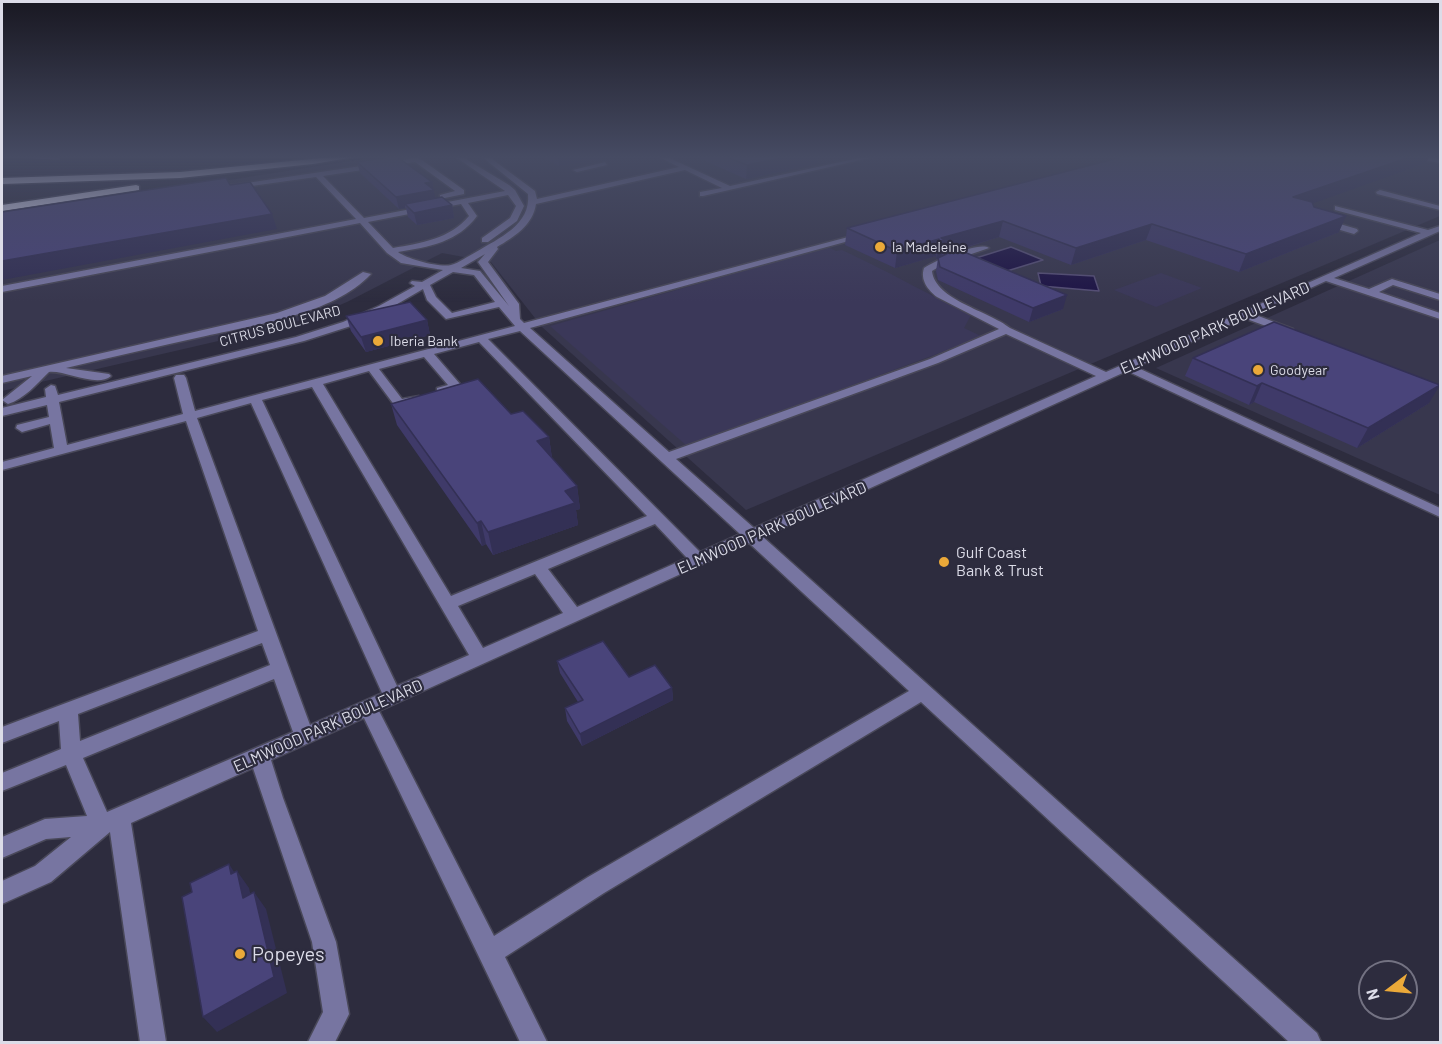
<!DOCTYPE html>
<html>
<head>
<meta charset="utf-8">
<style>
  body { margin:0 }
  #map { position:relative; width:1442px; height:1044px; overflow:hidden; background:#2d2c3e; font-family:Barlow,sans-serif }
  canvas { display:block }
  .frame { position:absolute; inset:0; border:3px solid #dcdce8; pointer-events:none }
  .north { position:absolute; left:1358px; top:960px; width:60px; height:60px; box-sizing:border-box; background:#2d2c3e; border:2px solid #737282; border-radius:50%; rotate:254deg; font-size:16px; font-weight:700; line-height:24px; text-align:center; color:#dcdce8 }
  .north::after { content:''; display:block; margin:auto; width:21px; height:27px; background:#eba939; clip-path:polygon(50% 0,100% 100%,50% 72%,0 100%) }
</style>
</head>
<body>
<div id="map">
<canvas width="1442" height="1044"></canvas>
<div class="frame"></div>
<div class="north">N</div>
</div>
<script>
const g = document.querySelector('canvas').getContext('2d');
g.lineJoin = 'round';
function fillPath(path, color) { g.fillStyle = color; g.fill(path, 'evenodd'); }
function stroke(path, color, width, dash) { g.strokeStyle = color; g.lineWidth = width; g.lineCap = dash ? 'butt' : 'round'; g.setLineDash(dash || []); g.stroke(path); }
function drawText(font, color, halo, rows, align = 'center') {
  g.font = font + ' Barlow,sans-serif'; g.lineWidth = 4.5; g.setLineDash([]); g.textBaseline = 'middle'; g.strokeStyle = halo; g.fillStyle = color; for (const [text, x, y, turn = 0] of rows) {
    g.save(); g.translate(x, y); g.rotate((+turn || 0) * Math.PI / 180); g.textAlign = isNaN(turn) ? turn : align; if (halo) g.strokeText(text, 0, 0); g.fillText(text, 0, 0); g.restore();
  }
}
const built = new Path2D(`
  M 381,156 L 1440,156 L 1440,216 L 746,510 L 542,327 L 491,262 L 442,253 L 347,302 L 314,316 L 279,327 L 2,391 L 2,216 Z
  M 1440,240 L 1440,495 L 1156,368 Z`);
const green = new Path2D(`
  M 828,247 L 836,251 L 842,250 C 886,270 927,294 971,315 L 964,328 L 983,337 L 687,446 L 550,326 Z
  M 1161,273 L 1202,288 L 1156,307 L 1114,290 Z`);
const water = new Path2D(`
  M 1011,247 L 1043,260 L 1007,271 L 976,258 Z
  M 1038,273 L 1094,276 L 1099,291 L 1041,286 Z`);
const stream = new Path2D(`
  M 2,156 L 59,158 L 61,159 L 59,160 L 2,157 Z`);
const minor = new Path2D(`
  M 454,156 L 461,156 L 509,185 L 515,190 L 524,206 L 517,221 L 488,242 L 482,242 L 482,238 L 510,218 L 516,206 L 508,195 L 468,203 L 477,216 C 458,242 429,247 398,252 C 407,259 440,268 451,265 C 459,263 468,256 476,252 C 499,238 531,225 528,194 L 481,156 L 488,156 L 535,191 L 537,199 L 679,167 L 657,156 L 665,156 L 730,186 L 868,156 L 878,156 L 703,196 L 700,196 L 700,192 L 722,188 L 685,170 L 536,204 C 533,225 514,237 497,247 L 498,249 L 488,262 L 519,304 L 520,319 L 524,323 L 867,232 L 867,236 L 530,328 L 669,452 L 930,359 L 999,329 L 937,297 C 928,290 920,280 924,268 C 935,261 979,241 989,248 L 945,263 L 932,271 C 935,300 989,311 1010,328 L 1106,372 L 1421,233 L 1335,210 L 1335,206 L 1428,230 L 1440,226 L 1440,231 L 1334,278 L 1369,289 L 1392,279 L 1440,294 L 1440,300 L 1393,285 L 1379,292 L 1440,313 L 1440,319 L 1326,281 L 1253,314 L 1293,329 L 1293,333 L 1285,333 L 1244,318 L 1136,367 L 1440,508 L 1440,517 L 1127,371 L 763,537 L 1317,1033 L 1321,1042 L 1289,1042 L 921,702 L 604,893 L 505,957 L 547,1042 L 520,1042 L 364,718 L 271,760 L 283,798 L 336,942 L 349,1014 L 335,1042 L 308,1042 L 323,1012 L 312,942 L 253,768 L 131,823 L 166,1042 L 140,1042 L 110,832 L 51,882 L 2,904 L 2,881 L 35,866 L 71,837 L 46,839 L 2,858 L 2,837 L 45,819 L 87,816 L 66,765 L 2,791 L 2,773 L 61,749 L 59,721 L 2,743 L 2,727 L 258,631 L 186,421 L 2,470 L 2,462 L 54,448 L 50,424 L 22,432 L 16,428 L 17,425 L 49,417 L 47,405 L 2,416 L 2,408 L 46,397 L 45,389 L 51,385 L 55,386 L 58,395 L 296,337 L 343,322 L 379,306 L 415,286 L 410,283 L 412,281 L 422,282 L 443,270 L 401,263 L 387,253 L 360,223 L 2,292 L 2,286 L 356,219 L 316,177 L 230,189 L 230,185 L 233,185 L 415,158 L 422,160 L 464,190 L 464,194 L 440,199 L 440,195 L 455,191 L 415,162 L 323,176 L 364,218 L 505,191 ZM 461,204 L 469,216 C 450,239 421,243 393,248 L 368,222 ZM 485,254 L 478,262 L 509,306 L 480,271 L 461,268 ZM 453,272 L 474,275 L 495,302 L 452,313 L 436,297 L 430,285 ZM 423,289 L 427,300 L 446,319 L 499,307 L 515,326 L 195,411 L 186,378 L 184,375 L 176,375 L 174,378 L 183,414 L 67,445 L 59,402 L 304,341 L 351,326 L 387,310 ZM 520,331 L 740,534 L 700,552 L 488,339 ZM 1006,334 L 1096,376 L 754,528 L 676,459 L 938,363 ZM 479,342 L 647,516 L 451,596 L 323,384 L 369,371 L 395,406 L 419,402 L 419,396 L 402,399 L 379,369 L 424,357 L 448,385 L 437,388 L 437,394 L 460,390 L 460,384 L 434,354 ZM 312,387 L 469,655 L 397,686 L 262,400 ZM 251,403 L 382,693 L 310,725 L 197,418 ZM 655,524 L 687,558 L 577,607 L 548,569 ZM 749,543 L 909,691 L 588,877 L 494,936 L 379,711 ZM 535,574 L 563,613 L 483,648 L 458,606 ZM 262,643 L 270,665 L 80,741 L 78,714 ZM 274,679 L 293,732 L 107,812 L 83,758 Z
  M 1410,156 L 1440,159 L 1440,163 L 1413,158 Z
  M 605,162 L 607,165 L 577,172 L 573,170 Z
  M 1380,190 L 1440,206 L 1440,210 L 1377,194 L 1376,192 Z
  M 1323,219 L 1357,229 L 1358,231 L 1354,234 L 1320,224 L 1319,222 Z
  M 363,272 L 371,274 C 333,315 253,325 201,337 C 156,347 111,357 66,368 L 109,374 L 111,376 C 97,388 65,370 49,372 C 37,384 24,399 8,404 L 2,400 L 32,376 L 2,383 L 2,376 L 277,313 L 325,296 Z`);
const highway = new Path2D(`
  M 342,156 L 361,156 L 313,164 L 180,178 L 2,184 L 2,178 L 180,172 Z
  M 136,185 L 139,186 L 139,190 L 2,211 L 2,205 Z`);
const wall = new Path2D(`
  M 541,156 L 618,156 L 559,166 Z
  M 694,156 L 818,156 L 817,163 L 746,179 Z
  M 1413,156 L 1440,156 L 1440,157 L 1429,156 L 1426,163 L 1312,203 L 1314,207 L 1339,232 L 1239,272 L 1146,240 L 1071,265 L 999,237 L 958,250 L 1063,309 L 1029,322 L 938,280 L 936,271 L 938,258 L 936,259 L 936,256 L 895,268 L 845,245 L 847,228 Z
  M 357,162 L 432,182 L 435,199 L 452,205 L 454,218 L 417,225 L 408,217 L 406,208 L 399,209 L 360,173 Z
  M 346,316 L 427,320 L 430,335 L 366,352 L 351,331 Z
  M 1193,358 L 1429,403 L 1357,448 L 1254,402 L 1249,405 L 1185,376 Z
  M 391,404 L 549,437 L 552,458 L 577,486 L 580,509 L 576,510 L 578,525 L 493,555 L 486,544 L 482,546 L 397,425 Z
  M 557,661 L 672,688 L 673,700 L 582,746 L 567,721 L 565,708 L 578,702 L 560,673 Z`);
const shadedWall = new Path2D(`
  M 558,156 L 618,156 L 559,166 Z
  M 791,156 L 818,156 L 817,163 L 746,179 L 747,165 Z
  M 1413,156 L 1430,156 L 1426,163 L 1286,213 L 1293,197 Z
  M 432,182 L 436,202 L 405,204 L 405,208 L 399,209 L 396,197 L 425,183 Z
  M 452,205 L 454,218 L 417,225 L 414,213 Z
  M 272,214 L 277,229 L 2,280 L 2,261 Z
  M 1346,216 L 1339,232 L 1239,272 L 1246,254 Z
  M 1003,221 L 999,237 L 942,254 L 941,257 L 936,259 L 939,242 L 941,238 Z
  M 1152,224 L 1146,240 L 1071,265 L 1076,248 Z
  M 939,239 L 936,256 L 895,268 L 897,251 Z
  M 1067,295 L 1063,309 L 1029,322 L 1033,308 Z
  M 427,320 L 430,335 L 366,352 L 361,337 Z
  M 1262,383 L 1254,402 L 1249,405 L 1257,386 Z
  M 1440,385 L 1429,403 L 1357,448 L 1368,428 Z
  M 549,437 L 552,459 L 537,441 Z
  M 577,486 L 580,509 L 576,510 L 578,525 L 493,555 L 488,532 L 565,491 Z
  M 481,521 L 486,544 L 482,546 L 477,523 Z
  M 672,688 L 673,700 L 582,746 L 580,734 Z
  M 229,864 L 238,878 L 237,871 L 249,888 L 255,915 L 243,898 L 231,874 Z
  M 254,892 L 266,909 L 287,993 L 217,1032 L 203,1017 Z`);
const building = new Path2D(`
  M 396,156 L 432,182 L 425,183 L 434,190 L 396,197 L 357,162 Z
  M 724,156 L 791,156 L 747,165 Z
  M 1126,156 L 1413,156 L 1293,197 L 1312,202 L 1314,207 L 1346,216 L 1246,254 L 1152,224 L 1076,248 L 1003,221 L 941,238 L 944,240 L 939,242 L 939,239 L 897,251 L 847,228 Z
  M 226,178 L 230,185 L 250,182 L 272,214 L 2,261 L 2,212 Z
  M 442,197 L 452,205 L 414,213 L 405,204 Z
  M 957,249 L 1067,295 L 1033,308 L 940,267 L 938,258 Z
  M 410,302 L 427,320 L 361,337 L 346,316 Z
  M 1274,322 L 1440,385 L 1368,428 L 1262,383 L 1257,386 L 1193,358 Z
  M 478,379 L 511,414 L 523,411 L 549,437 L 537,441 L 577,486 L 565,491 L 575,503 L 488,532 L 481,521 L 477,523 L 391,404 Z
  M 603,641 L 629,677 L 655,665 L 672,688 L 580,734 L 565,708 L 583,700 L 557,661 Z
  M 229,864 L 231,874 L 237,871 L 243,898 L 254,892 L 274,977 L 203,1017 L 182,897 L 192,892 L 190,883 Z`);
const markers = [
  [880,247,6,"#eba939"],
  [378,341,6,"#eba939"],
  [1258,370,6,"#eba939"],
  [944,562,6,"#eba939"],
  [240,954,6,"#eba939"]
];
const farPoinames = [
  ["la Madeleine",892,247],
  ["Iberia Bank",390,341],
  ["Goodyear",1270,370]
];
const farStreetnames = [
  ["CITRUS BOULEVARD",280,326,-15]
];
const streetNames = [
  ["ELMWOOD PARK BOULEVARD",1215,328,-24],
  ["ELMWOOD PARK BOULEVARD",772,528,-24],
  ["ELMWOOD PARK BOULEVARD",328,726,-24]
];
const poiNames = [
  ["Gulf Coast",956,553],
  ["Bank & Trust",956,571]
];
const nearPoinames = [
  ["Popeyes",252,954]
];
fillPath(built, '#38374e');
fillPath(green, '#3b3859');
fillPath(water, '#1d1345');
stroke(water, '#564f76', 1.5);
fillPath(stream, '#564f76');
stroke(minor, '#494859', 3);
stroke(highway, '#494859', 3);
fillPath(minor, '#7775a1');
fillPath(highway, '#e3e2f8');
fillPath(wall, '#3f3a69');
fillPath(shadedWall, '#333055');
fillPath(building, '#49447a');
stroke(building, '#333055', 1.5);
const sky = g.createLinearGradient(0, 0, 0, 302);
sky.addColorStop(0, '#191822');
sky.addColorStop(0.52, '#464b63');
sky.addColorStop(1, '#464b6300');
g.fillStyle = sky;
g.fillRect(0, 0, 1442, 302);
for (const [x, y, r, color] of markers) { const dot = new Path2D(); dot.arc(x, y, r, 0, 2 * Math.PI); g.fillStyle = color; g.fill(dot); stroke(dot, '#2d2c3e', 2); }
drawText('14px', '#dcdce8', '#2d2c3e', farPoinames, 'left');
drawText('14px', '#dcdce8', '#2d2c3e', farStreetnames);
drawText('16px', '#dcdce8', '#2d2c3e', streetNames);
drawText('16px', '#dcdce8', '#2d2c3e', poiNames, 'left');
drawText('20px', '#dcdce8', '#2d2c3e', nearPoinames, 'left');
</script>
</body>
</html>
